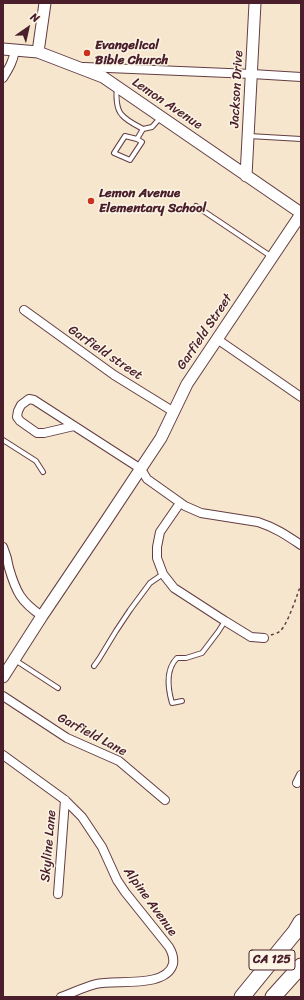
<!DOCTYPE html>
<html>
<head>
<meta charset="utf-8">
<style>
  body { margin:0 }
  #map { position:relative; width:304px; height:1000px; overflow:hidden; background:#f6e6cd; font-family:Sriracha,sans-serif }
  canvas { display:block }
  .frame { position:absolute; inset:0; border:4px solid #4a1f2b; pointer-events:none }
  .north { position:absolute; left:8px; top:8px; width:40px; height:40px; -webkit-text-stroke:3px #fcf5e5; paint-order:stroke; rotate:34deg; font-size:11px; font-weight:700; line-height:16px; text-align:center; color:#4a1f2b }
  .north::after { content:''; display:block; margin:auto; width:14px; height:18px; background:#4a1f2b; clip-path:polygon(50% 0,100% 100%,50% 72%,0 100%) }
</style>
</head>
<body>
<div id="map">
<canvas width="304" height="1000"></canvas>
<div class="frame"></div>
<div class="north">N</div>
</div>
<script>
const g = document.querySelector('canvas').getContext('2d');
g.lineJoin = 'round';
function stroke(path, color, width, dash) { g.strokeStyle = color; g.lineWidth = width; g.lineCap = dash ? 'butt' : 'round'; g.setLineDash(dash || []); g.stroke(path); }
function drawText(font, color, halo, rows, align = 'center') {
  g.font = font + ' Sriracha,sans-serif'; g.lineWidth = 3; g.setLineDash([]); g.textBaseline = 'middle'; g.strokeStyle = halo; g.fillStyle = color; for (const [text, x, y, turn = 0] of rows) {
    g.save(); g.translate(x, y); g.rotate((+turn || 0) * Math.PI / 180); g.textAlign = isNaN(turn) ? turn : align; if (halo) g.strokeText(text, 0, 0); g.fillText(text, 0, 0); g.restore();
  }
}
const path = new Path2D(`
  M 271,635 C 274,634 278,633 280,631 C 287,626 298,593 301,584`);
const lane = new Path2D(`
  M 117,88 C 116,95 116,109 122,115 C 127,121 136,125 143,129 L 152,127 L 160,118
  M 249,136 L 301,139
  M 137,139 L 142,142 L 130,160 L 114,153 L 125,136 L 137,139 L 143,129
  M 196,206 L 272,257
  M 3,440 L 36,461 L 43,472
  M 15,660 L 58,688
  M 94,666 L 99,659 L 116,631 L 130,610 L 150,583 L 163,574
  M 182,701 L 172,703 C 168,689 165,670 177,658 L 186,658 L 202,653 L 218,632 L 225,621`);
const street = new Path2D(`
  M 84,67 L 252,74 L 301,77
  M 3,78 C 9,68 13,62 15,50
  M 24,310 L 114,375 L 174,412
  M 217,339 L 301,397
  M 74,426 L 44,433 L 37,433 L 20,421 L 17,417 L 18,411 L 21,405 L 29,399 L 34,400 L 141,469 L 147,479 L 185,506 L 201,513 L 258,522 C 276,528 286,535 301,545
  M 180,503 L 160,532 L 157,547 L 157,558 L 163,574 L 174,588 L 225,621 L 251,637 L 264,638
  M 3,547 C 6,554 8,561 9,568 C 16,592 21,602 42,616
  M 3,696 L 67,738 L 119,761 L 165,800
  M 3,755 L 65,800 L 82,817 L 102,847 L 117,880 L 125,892 L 169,947 C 172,952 174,958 173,964 C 166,989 115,979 96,984 C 84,987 72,993 61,997
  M 297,783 L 301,775
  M 58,894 L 65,800`);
const secondary = new Path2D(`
  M 3,49 L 38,52 L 103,77 L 301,213
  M 38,52 L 45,3
  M 246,176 L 255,3
  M 3,677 L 42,616 L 106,521 L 161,438 L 187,384 L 301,214`);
const highway = new Path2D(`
  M 242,997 L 295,932 L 301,922
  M 273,997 L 301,966`);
const markers = [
  [87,53,4,"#c8321e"],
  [91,201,4,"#c8321e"]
];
const shields = [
  [272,960,46]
];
const shieldNames = [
  ["CA 125",272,960]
];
const poiNames = [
  ["Evangelical",95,46],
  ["Bible Church",95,61],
  ["Lemon Avenue",99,194],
  ["Elementary School",99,209]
];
const streetNames = [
  ["Jackson Drive",237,89,-87],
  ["Lemon Avenue",167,104,34],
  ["Garfield Street",205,332,-56],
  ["Garfield street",105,353,34],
  ["Garfield Lane",92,735,28],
  ["Skyline Lane",49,846,-85],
  ["Alpine Avenue",150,902,54]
];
stroke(lane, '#643d43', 6);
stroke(street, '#643d43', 10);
stroke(secondary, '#643d43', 13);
stroke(highway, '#643d43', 17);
stroke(path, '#643d43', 1.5, [3, 3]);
stroke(lane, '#fff', 4);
stroke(street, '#fff', 8);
stroke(secondary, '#fff', 11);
stroke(highway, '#fff', 15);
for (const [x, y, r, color] of markers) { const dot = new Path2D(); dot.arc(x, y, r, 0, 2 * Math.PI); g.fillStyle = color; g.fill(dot); stroke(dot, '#fcf5e5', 1.5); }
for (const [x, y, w] of shields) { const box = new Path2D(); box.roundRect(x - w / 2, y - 10, w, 20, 3); g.fillStyle = '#fcf5e5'; g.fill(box); stroke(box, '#4a1f2b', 1); }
drawText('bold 12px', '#4a1f2b', null, shieldNames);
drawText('bold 13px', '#4a1f2b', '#fcf5e5', poiNames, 'left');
drawText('13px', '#4a1f2b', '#fcf5e5', streetNames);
</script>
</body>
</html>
